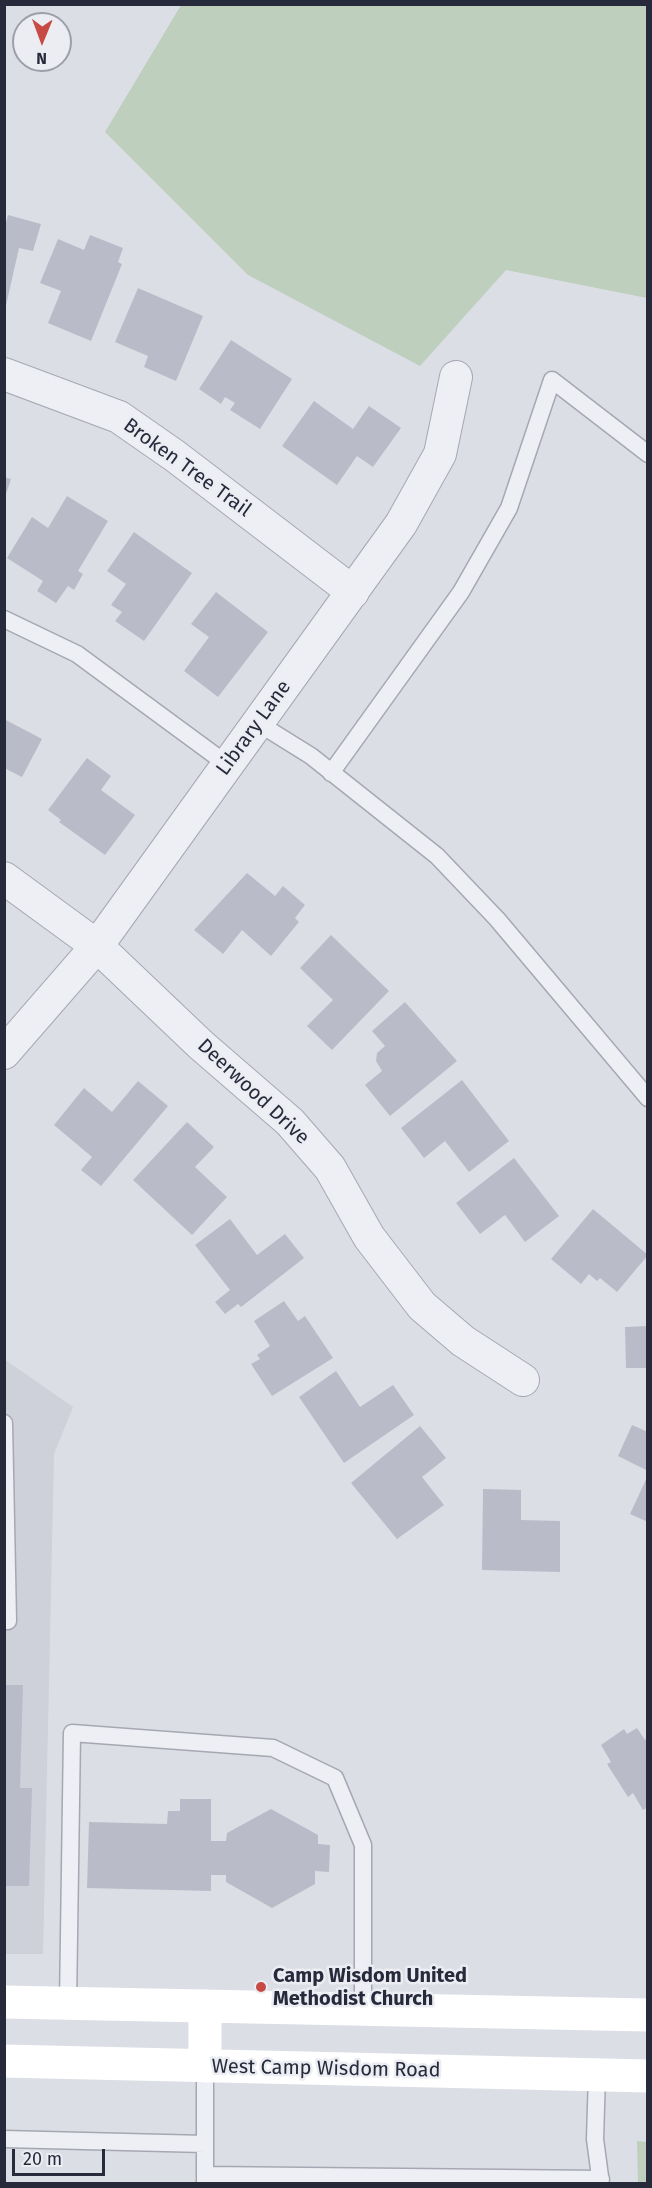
<!DOCTYPE html>
<html>
<head>
<meta charset="utf-8">
<style>
  body { margin:0 }
  #map { position:relative; width:652px; height:2188px; overflow:hidden; background:#dcdee5; font-family:"Fira Sans",sans-serif }
  canvas { display:block }
  .frame { position:absolute; inset:0; border:6px solid #262a3b; pointer-events:none }
  .north { position:absolute; left:12px; top:12px; width:60px; height:60px; box-sizing:border-box; background:#ebedf3; border:2px solid #9c9fa9; border-radius:50%; rotate:181deg; font-size:16px; font-weight:700; line-height:24px; text-align:center; color:#262a3b }
  .north::after { content:''; display:block; margin:auto; width:21px; height:27px; background:#c74a44; clip-path:polygon(50% 0,100% 100%,50% 72%,0 100%) }
  .scale { position:absolute; left:12px; top:2149px; width:93px; height:27px; box-sizing:border-box; border:3px solid #262a3b; border-top:0; padding-left:8px; font-size:18px; line-height:21px; white-space:nowrap; color:#262a3b; -webkit-text-stroke:4px #ebedf3; paint-order:stroke }
</style>
</head>
<body>
<div id="map">
<canvas width="652" height="2188"></canvas>
<div class="frame"></div>
<div class="north">N</div>
<div class="scale">20 m</div>
</div>
<script>
const g = document.querySelector('canvas').getContext('2d');
g.lineJoin = 'round';
function fillPath(path, color) { g.fillStyle = color; g.fill(path, 'evenodd'); }
function stroke(path, color, width, dash) { g.strokeStyle = color; g.lineWidth = width; g.lineCap = dash ? 'butt' : 'round'; g.setLineDash(dash || []); g.stroke(path); }
function drawText(font, color, halo, rows, align = 'center') {
  g.font = font + ' "Fira Sans",sans-serif'; g.lineWidth = 5; g.setLineDash([]); g.textBaseline = 'middle'; g.strokeStyle = halo; g.fillStyle = color; for (const [text, x, y, turn = 0] of rows) {
    g.save(); g.translate(x, y); g.rotate((+turn || 0) * Math.PI / 180); g.textAlign = isNaN(turn) ? turn : align; if (halo) g.strokeText(text, 0, 0); g.fillText(text, 0, 0); g.restore();
  }
}
const built = new Path2D(`
  M 4,1359 L 73,1407 L 54,1454 L 43,1954 L 5,1954 Z`);
const green = new Path2D(`
  M 181,5 L 647,5 L 647,298 L 506,270 L 420,366 L 248,275 L 105,132 Z
  M 637,2141 L 647,2142 L 647,2183 L 638,2183 Z`);
const building = new Path2D(`
  M 8,215 L 41,224 L 33,251 L 19,248 L 5,310 L 4,231 Z
  M 90,235 L 123,248 L 118,262 L 122,264 L 91,341 L 48,323 L 61,291 L 40,283 L 58,239 L 84,250 Z
  M 138,288 L 203,316 L 176,381 L 144,367 L 148,356 L 115,342 Z
  M 231,340 L 292,379 L 260,429 L 230,410 L 235,403 L 225,397 L 221,404 L 199,389 Z
  M 314,401 L 353,429 L 369,406 L 401,428 L 373,467 L 357,456 L 337,485 L 282,446 Z
  M 4,477 L 11,479 L 5,497 L 4,497 Z
  M 67,496 L 108,521 L 78,571 L 83,574 L 74,590 L 68,586 L 56,603 L 37,591 L 43,581 L 7,558 L 32,517 L 48,528 Z
  M 134,532 L 192,573 L 144,641 L 115,621 L 122,612 L 111,605 L 126,584 L 107,571 Z
  M 216,592 L 268,632 L 218,697 L 184,671 L 209,637 L 191,624 Z
  M 4,719 L 42,739 L 22,777 L 4,768 Z
  M 87,758 L 111,776 L 101,790 L 135,815 L 105,855 L 59,822 L 61,820 L 48,810 Z
  M 247,873 L 275,896 L 283,886 L 305,905 L 295,918 L 299,922 L 271,956 L 242,930 L 223,954 L 194,930 Z
  M 331,935 L 389,991 L 332,1050 L 307,1026 L 333,1000 L 300,968 Z
  M 405,1002 L 457,1061 L 390,1116 L 365,1085 L 382,1071 L 376,1061 L 377,1053 L 385,1046 L 372,1031 Z
  M 462,1080 L 509,1141 L 469,1172 L 445,1141 L 424,1158 L 401,1128 Z
  M 138,1081 L 168,1106 L 101,1186 L 81,1170 L 92,1157 L 54,1125 L 84,1088 L 112,1112 Z
  M 187,1122 L 214,1147 L 195,1167 L 227,1197 L 192,1235 L 133,1180 Z
  M 514,1158 L 559,1216 L 525,1242 L 505,1215 L 480,1234 L 456,1203 Z
  M 593,1209 L 648,1255 L 617,1292 L 600,1278 L 597,1281 L 589,1274 L 581,1284 L 551,1259 Z
  M 230,1219 L 257,1255 L 285,1234 L 304,1258 L 241,1307 L 238,1304 L 225,1314 L 215,1302 L 230,1290 L 195,1245 Z
  M 284,1301 L 298,1321 L 305,1316 L 333,1358 L 272,1396 L 251,1364 L 260,1359 L 257,1355 L 270,1346 L 254,1321 Z
  M 648,1326 L 648,1368 L 626,1368 L 625,1327 Z
  M 336,1371 L 360,1407 L 393,1385 L 414,1415 L 344,1463 L 299,1397 Z
  M 632,1425 L 648,1432 L 648,1471 L 618,1456 Z
  M 420,1426 L 446,1458 L 422,1477 L 444,1505 L 397,1539 L 351,1483 Z
  M 648,1475 L 648,1522 L 630,1514 Z
  M 483,1489 L 521,1490 L 521,1520 L 560,1521 L 560,1572 L 482,1570 Z
  M 4,1685 L 23,1685 L 20,1788 L 32,1788 L 29,1886 L 4,1886 Z
  M 637,1728 L 645,1740 L 648,1738 L 648,1807 L 643,1810 L 633,1793 L 628,1797 L 607,1764 L 611,1762 L 601,1745 L 624,1729 L 627,1734 Z
  M 180,1799 L 211,1799 L 211,1841 L 226,1841 L 227,1833 L 271,1809 L 318,1835 L 318,1844 L 330,1845 L 329,1872 L 315,1871 L 315,1884 L 272,1908 L 226,1882 L 226,1875 L 211,1875 L 211,1891 L 87,1888 L 89,1822 L 167,1824 L 168,1811 L 180,1811 Z`);
const service = new Path2D(`
  M 4,619 L 77,654 L 228,765
  M 258,723 L 311,756 L 437,856 L 497,919 L 648,1098
  M 331,773 L 461,592 L 509,508 L 552,380 L 648,454
  M 4,1423 L 8,1621 L 4,1621
  M 68,2003 L 72,1733 L 273,1748 L 335,1778 L 363,1845 L 363,2010
  M 597,2075 L 595,2139 L 601,2184
  M 4,2139 L 205,2144
  M 205,2175 L 601,2179
  M 205,2184 L 205,2066`);
const minor = new Path2D(`
  M 4,374 L 119,417 L 175,456 L 353,592
  M 4,878 L 97,946 L 201,1045 L 290,1122 L 330,1168 L 369,1237 L 422,1306 L 463,1341 L 523,1380
  M 4,1053 L 97,946 L 401,524 L 440,454 L 456,377`);
const secondary = new Path2D(`
  M 4,2002 L 648,2015
  M 205,2006 L 205,2066
  M 4,2061 L 648,2076`);
const markers = [
  [261,1987,6,"#c74a44"]
];
const streetNames = [
  ["Broken Tree Trail",187,468,36],
  ["Library Lane",254,728,-54],
  ["Deerwood Drive",253,1092,43],
  ["West Camp Wisdom Road",326,2069,1]
];
const poiNames = [
  ["Camp Wisdom United",273,1976],
  ["Methodist Church",273,1999]
];
fillPath(built, '#ced0da');
fillPath(green, '#becfbd');
fillPath(building, '#b9bcc8');
stroke(service, '#a5a8b2', 19);
stroke(minor, '#a5a8b2', 34);
stroke(service, '#eeeff4', 16);
stroke(minor, '#eeeff4', 32);
stroke(secondary, '#fff', 33);
for (const [x, y, r, color] of markers) { const dot = new Path2D(); dot.arc(x, y, r, 0, 2 * Math.PI); g.fillStyle = color; g.fill(dot); stroke(dot, '#ebedf3', 2); }
drawText('20px', '#262a3b', '#ebedf3', streetNames);
drawText('bold 20px', '#262a3b', '#ebedf3', poiNames, 'left');
</script>
</body>
</html>
